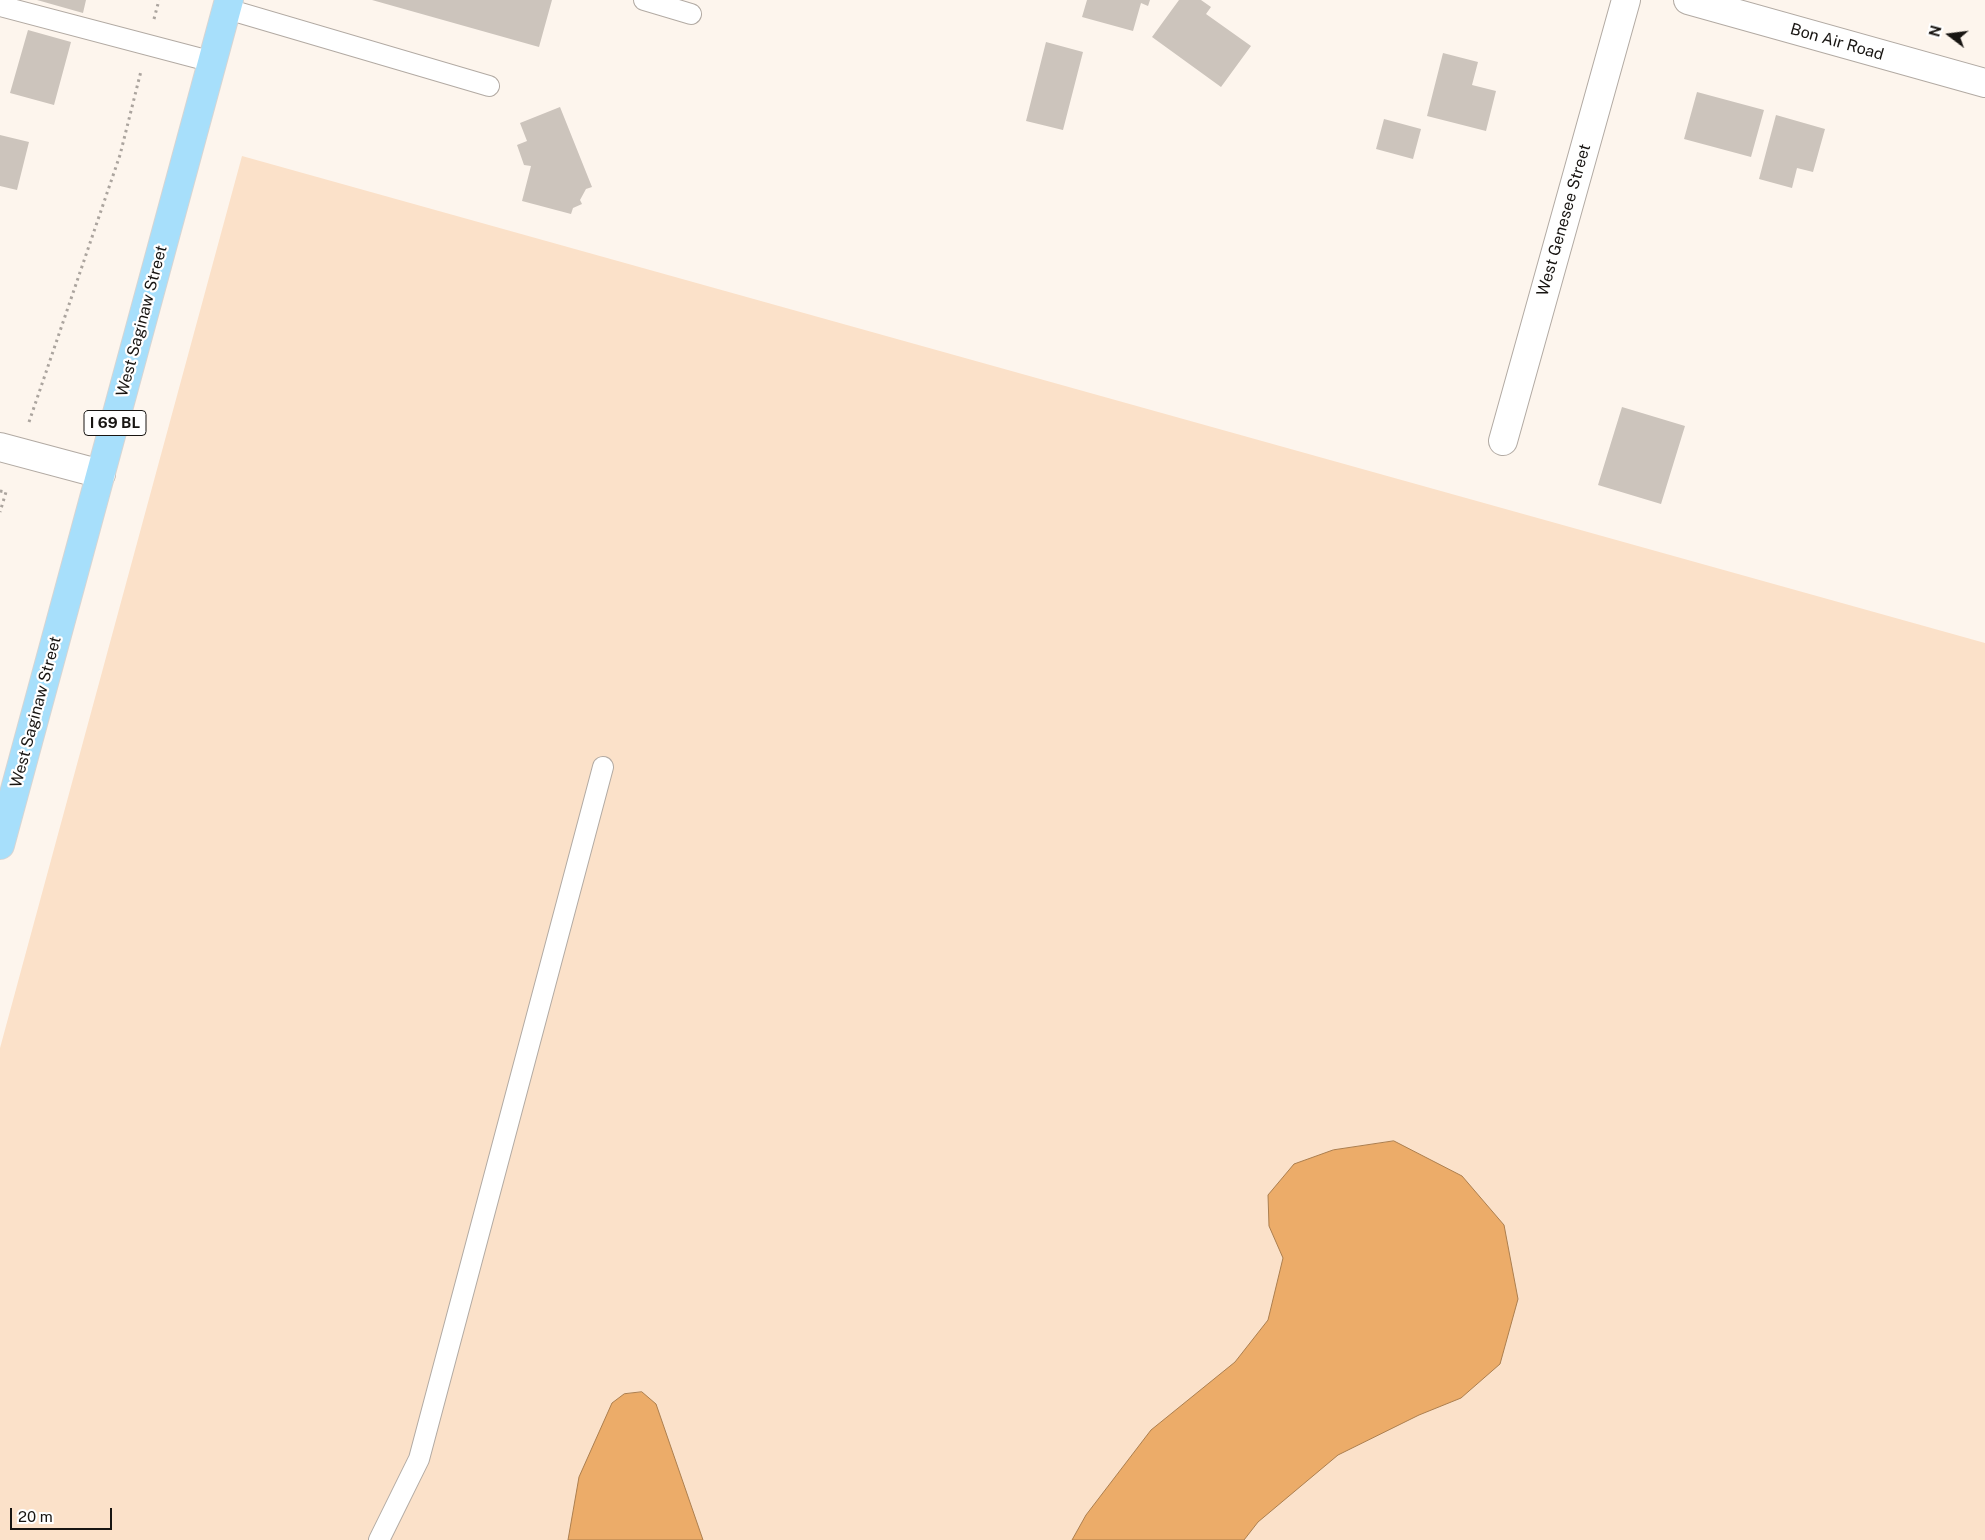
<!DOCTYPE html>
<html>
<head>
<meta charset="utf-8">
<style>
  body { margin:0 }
  #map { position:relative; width:1985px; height:1540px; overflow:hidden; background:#fdf5ed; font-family:"Public Sans",sans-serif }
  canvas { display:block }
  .north { position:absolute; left:1925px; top:10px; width:50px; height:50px; -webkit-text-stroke:4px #fff; paint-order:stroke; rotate:285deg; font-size:14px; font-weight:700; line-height:20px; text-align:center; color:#181512 }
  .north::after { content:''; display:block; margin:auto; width:18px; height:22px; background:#181512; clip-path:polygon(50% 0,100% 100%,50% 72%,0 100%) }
  .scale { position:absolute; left:10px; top:1508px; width:102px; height:22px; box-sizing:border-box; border:2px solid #181512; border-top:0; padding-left:6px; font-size:15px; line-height:18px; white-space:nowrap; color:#181512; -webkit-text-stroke:4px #fff; paint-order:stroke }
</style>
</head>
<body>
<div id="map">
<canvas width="1985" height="1540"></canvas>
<div class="north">N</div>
<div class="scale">20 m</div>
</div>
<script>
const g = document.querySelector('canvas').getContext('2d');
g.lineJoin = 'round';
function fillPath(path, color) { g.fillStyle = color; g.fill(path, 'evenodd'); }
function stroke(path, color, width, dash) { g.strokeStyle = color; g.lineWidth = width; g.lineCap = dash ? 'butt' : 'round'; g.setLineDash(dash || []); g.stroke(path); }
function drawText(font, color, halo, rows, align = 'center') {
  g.font = font + ' "Public Sans",sans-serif'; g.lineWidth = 4.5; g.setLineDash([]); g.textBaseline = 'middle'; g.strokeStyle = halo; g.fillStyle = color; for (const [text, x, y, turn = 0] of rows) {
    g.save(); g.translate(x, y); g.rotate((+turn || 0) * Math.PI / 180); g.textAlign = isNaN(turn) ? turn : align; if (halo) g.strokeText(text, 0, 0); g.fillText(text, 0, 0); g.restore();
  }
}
const green = new Path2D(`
  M 242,156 L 1985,643 L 1985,1540 L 0,1540 L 0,1048 Z`);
const water = new Path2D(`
  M 1394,1141 L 1462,1176 L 1504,1225 L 1518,1299 L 1500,1364 L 1461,1398 L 1419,1415 L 1338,1455 L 1258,1522 L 1244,1540 L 1072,1540 L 1086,1515 L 1151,1430 L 1235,1362 L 1268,1320 L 1283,1258 L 1269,1226 L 1268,1195 L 1294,1164 L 1333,1150 Z
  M 642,1392 L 656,1404 L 703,1540 L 568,1540 L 579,1477 L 612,1403 L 624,1394 Z`);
const building = new Path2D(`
  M 37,0 L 86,0 L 83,13 Z
  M 372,0 L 552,0 L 539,47 Z
  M 1087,0 L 1150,0 L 1148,6 L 1141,3 L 1133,31 L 1082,17 Z
  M 1179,0 L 1201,0 L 1211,7 L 1206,14 L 1251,46 L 1221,87 L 1152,37 Z
  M 28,30 L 71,42 L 54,105 L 10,93 Z
  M 1046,42 L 1083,52 L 1063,130 L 1026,121 Z
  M 1443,53 L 1478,62 L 1472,85 L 1496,91 L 1486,131 L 1427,116 Z
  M 1697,92 L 1764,110 L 1751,157 L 1684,139 Z
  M 560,107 L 592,187 L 586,189 L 580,200 L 582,204 L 573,208 L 571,214 L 522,201 L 531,166 L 524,165 L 517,145 L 527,141 L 520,123 Z
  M 1776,115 L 1825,129 L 1813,172 L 1797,168 L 1792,188 L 1759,179 Z
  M 1384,119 L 1421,129 L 1413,159 L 1376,149 Z
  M 0,135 L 29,142 L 17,190 L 0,186 Z
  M 1622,407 L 1685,426 L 1661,504 L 1598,485 Z`);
const path = new Path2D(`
  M 154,19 L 159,0
  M 29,422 L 120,155 L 141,71
  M 0,491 L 6,492 L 0,512`);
const service = new Path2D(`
  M 644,0 L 691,14
  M 0,6 L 213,62
  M 227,9 L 489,86
  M 379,1540 L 419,1459 L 603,767`);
const minor = new Path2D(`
  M 1688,0 L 1985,83
  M 1503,441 L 1626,0
  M 0,447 L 101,474`);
const primary = new Path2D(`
  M 0,845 L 229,0`);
const shields = [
  [115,423,62]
];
const shieldNames = [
  ["I 69 BL",115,423]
];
const streetNames = [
  ["Bon Air Road",1837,42,16],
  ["West Genesee Street",1564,220,-74],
  ["West Saginaw Street",142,321,-75],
  ["West Saginaw Street",36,712,-75]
];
fillPath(green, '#fbe1c9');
fillPath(water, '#ecac69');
stroke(water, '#ac7f4f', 1);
fillPath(building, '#ccc4bc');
stroke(service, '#b2aaa3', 22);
stroke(minor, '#b2aaa3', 30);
stroke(primary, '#d5d5d4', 30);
stroke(path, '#aba49e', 3, [2.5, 4]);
stroke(service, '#fff', 20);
stroke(minor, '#fff', 28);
stroke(primary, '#a7dffb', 28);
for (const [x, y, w] of shields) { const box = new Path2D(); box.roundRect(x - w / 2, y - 12.5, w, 25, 4); g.fillStyle = '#fff'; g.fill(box); stroke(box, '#181512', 1); }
drawText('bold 15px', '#181512', null, shieldNames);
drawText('16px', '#181512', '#fff', streetNames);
</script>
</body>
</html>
